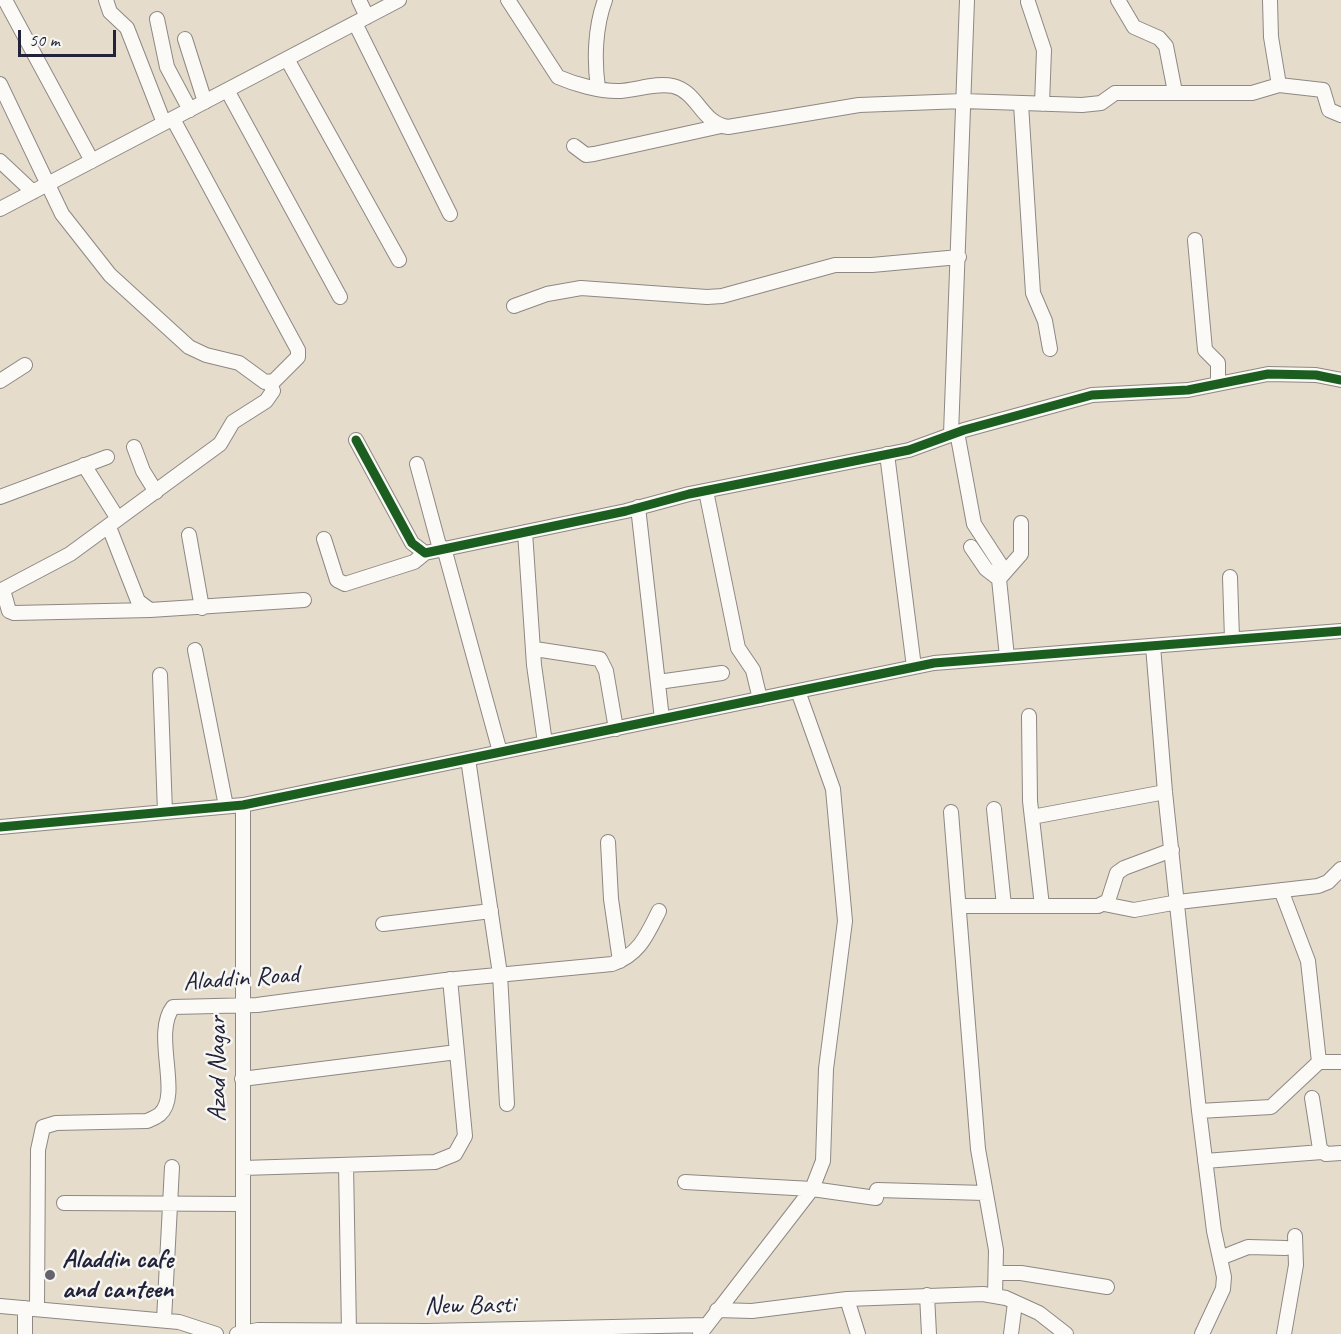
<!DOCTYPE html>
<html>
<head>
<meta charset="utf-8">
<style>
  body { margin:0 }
  #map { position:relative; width:1341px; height:1334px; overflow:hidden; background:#e6dccc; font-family:Caveat,sans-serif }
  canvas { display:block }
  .scale { position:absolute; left:18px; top:30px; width:98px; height:27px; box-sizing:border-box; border:3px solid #22223b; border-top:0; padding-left:8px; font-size:18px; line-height:21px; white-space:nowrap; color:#22223b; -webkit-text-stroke:4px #f6f6f2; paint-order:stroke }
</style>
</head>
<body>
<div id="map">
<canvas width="1341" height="1334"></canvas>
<div class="scale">50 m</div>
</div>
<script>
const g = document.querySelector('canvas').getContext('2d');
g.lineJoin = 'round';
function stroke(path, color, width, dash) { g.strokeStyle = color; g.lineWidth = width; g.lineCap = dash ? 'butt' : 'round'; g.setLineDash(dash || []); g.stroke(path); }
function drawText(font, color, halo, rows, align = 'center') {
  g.font = font + ' Caveat,sans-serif'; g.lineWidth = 5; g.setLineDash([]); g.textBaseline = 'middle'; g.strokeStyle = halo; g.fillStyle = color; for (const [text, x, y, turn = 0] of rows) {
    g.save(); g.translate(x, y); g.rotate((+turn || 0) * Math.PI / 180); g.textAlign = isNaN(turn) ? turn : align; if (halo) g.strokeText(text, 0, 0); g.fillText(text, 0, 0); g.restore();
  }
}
const minor = new Path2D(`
  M 5,0 L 92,161
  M 106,0 L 110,12 L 127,28 L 164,123
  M 359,0 L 367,17
  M 508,0 L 558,77 C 574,84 599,91 617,91 C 635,91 655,82 673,86 C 698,92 702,124 728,127 L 859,105 L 963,101 L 1082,105 L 1101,103 L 1115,93 L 1252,93 L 1279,85
  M 1118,0 L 1134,27 L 1159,38 L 1166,46 L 1175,92
  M 1270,0 L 1271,37 L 1279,85 L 1323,90 L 1329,110 L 1341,115
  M 1028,2 L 1044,50 L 1042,104
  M 157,19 L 167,67 L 190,110
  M 355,23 L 450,214
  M 185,39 L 205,102
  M 287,59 L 399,260
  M 0,84 L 62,214 L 110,275 L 189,347 L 206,355 L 239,363 L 265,382 L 274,381 L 298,357 L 298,350 L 173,119
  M 598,88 C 594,60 595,27 605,0
  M 227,90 L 340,297
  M 1021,104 L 1033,293 L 1045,321 L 1050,349
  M 574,146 L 586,155 L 594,154 L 721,126
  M 0,161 L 33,192
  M 0,209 L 399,0
  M 1195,240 L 1205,350 L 1218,363 L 1218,383
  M 514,306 L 547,294 L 581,288 L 707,297 L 722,296 L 835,265 L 872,265 L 959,257
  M 0,381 L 25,365
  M 957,432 L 974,524 L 1004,570
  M 951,434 L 967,0
  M 356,440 L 412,543 L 425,553 L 626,511 L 689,494 L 909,450 L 964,430 L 1092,395 L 1188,390 L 1268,374 L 1316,375 L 1341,380
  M 134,447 L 143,471 L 156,492
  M 887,454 L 914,667
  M 417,464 L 440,549
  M 84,465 L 118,519
  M 706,491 L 738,648 L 753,670 L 760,699
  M 0,497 L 107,457
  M 638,507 L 662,719
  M 109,527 L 138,601 L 150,610 L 304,600
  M 525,532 L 534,665 L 545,743
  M 189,535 L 202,608
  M 324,539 L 337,580 L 345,584 L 414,562 L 425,553
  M 971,547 L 986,569 L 999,579
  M 444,548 L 500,752
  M 1230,577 L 1232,639
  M 3,590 L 9,611 L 14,613 L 150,610
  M 0,591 L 70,554 L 220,444 L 233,422 L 266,401 L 273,391 L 270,383
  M 1153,646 L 1165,792 L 1199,1111 L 1214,1231 L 1224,1277 L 1223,1289 L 1202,1334
  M 535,649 L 600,659 L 606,671 L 616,729
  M 195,650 L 226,806
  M 1007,657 L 999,579 L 1021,554 L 1021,523
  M 160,675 L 165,812
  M 658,682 L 722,673
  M 1029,716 L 1030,801 L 1042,906
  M 468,759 L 500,974 L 507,1104
  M 243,805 L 243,1332
  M 994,809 L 1004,906
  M 951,812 L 978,1149 L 996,1250 L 995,1295
  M 1032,817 L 1165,792
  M 0,827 L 243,805 L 934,663 L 1341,631
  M 608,842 L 611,899 L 620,961
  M 1281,890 L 1308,961 L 1319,1062
  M 1104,904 L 1134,910 L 1178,902 L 1318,886 L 1328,882 L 1341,869
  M 959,906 L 1098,906 L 1108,901 L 1117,873 L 1124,868 L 1172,850
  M 383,924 L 491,911
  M 242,1079 L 457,1052
  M 1312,1098 L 1320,1149 L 1326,1154 L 1341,1153
  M 1199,1111 L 1271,1107 L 1319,1062 L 1341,1062
  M 1205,1161 L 1322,1152
  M 346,1165 L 349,1331
  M 243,1168 L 435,1162 L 455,1154 L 465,1136 L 450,979
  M 685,1182 L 812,1189 L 876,1198
  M 877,1190 L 985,1193
  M 64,1203 L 243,1204
  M 1220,1258 L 1248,1247 L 1286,1248
  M 996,1273 L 1021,1273 L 1107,1287
  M 927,1295 L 929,1334
  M 847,1299 L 858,1334
  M 0,1306 L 179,1322 L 216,1334
  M 37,1308 L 38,1150 L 43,1127 L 56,1123 L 147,1121 C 151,1119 157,1117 160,1114 C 182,1095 152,1034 173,1007 L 257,1005 L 445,980 L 612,964 C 639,955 647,935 659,911
  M 717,1310 L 752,1311 L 847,1299 L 983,1294 L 1006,1298 L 1039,1313 L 1066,1334
  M 164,1320 L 172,1167
  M 25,1334 L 25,1308
  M 237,1334 L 258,1330 L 427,1331 L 705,1325
  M 700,1334 L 812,1189 L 823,1161 L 826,1069 L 845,921 L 833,789 L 798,691
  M 1011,1334 L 1015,1303
  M 1284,1334 L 1296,1265 L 1295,1236`);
const cycleway = new Path2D(`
  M 356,440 L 412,543 L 425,553 L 626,511 L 689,494 L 909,450 L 964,430 L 1092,395 L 1188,390 L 1268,374 L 1316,375 L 1341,380
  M 0,827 L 243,805 L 934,663 L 1341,631`);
const markers = [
  [50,1275,6,"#67636e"]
];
const streetNames = [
  ["Aladdin Road",241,979,-4],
  ["Azad Nagar",218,1069,-90],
  ["New Basti",470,1306,-1]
];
const poiNames = [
  ["Aladdin cafe",62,1260],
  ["and canteen",62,1290]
];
stroke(minor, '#8d8884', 16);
stroke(minor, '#fbfaf7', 14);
stroke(cycleway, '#1b5e20', 9);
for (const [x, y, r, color] of markers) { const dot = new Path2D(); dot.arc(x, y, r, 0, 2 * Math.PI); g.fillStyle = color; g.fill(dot); stroke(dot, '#f6f6f2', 2); }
drawText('26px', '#22223b', '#f6f6f2', streetNames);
drawText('bold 26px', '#22223b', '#f6f6f2', poiNames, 'left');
</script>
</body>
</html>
